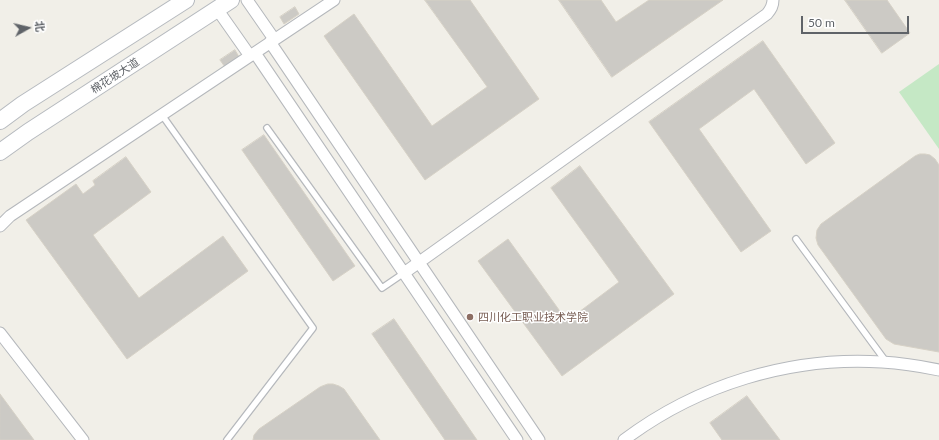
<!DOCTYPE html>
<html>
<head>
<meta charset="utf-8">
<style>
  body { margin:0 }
  #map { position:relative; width:939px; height:440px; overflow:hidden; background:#f1efe8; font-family:Lato,"Noto Sans SC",sans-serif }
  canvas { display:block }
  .north { position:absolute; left:8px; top:8px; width:40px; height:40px; -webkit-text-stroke:3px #fff; paint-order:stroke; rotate:82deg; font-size:11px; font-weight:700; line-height:16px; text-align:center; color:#5f6368 }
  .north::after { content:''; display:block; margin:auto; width:14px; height:18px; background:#5f6368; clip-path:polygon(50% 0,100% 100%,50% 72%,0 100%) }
  .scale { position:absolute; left:801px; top:16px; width:108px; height:18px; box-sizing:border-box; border:2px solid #5f6368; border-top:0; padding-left:5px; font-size:12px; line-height:14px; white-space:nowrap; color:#5f6368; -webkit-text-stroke:3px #fff; paint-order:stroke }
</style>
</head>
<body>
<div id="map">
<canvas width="939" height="440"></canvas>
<div class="north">北</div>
<div class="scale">50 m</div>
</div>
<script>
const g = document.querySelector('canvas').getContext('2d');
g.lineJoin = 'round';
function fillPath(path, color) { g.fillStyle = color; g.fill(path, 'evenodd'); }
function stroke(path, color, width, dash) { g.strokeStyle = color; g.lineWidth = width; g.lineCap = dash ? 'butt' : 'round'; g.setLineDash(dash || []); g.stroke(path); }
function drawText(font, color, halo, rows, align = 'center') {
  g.font = font + ' Lato,"Noto Sans SC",sans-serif'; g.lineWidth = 3; g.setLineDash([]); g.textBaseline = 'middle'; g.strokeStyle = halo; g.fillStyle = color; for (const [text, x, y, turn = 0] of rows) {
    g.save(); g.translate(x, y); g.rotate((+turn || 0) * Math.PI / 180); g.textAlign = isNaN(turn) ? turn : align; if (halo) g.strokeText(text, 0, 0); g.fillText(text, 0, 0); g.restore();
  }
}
const green = new Path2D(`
  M 939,64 L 939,149 L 899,92 Z`);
const building = new Path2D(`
  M 425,0 L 470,0 L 539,99 L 425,180 L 324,36 L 354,14 L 432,126 L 487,87 Z
  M 559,0 L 601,0 L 616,22 L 649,0 L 723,0 L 612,77 Z
  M 845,0 L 887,0 L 910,33 L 882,53 Z
  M 295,7 L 299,14 L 284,24 L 280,17 Z
  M 763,41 L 835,143 L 806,164 L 754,89 L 699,129 L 771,231 L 741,252 L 649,122 Z
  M 235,50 L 239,57 L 225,67 L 220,60 Z
  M 264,135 L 355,266 L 333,281 L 242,150 Z
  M 920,154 L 925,154 L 930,155 L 935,159 L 939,165 L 939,352 L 894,344 L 886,339 L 818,245 L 816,238 L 817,230 L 821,224 L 915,156 Z
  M 126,157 L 151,192 L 93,235 L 139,298 L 223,236 L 248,271 L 127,359 L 26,220 L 76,184 L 83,194 L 95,185 L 93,181 Z
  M 580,166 L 674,294 L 562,376 L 478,261 L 508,239 L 567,321 L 619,282 L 551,188 Z
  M 394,319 L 477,440 L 445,440 L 372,334 Z
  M 328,384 L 333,384 L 339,386 L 344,389 L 380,440 L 253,440 L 254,435 L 259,429 L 320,387 Z
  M 0,394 L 34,440 L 0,440 Z
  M 747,396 L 780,440 L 722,440 L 710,423 Z`);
const lane = new Path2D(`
  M 162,115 L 313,328 L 227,440
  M 267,128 L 382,288 L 404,273
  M 796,239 L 887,363`);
const street = new Path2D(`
  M 247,0 L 274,39
  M 217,9 L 250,56
  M 270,42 L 539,440
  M 255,53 L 517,440
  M 0,226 L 10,216 L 334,0
  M 404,273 L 767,14 C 771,9 773,6 773,0
  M 0,333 L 83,440
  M 624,440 C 697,385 790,356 882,362 C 901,363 920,366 939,370`);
const secondary = new Path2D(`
  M 0,121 L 23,104 L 186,0
  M 0,152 L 28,132 L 231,0`);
const markers = [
  [470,317,4,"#8d6e63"]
];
const streetNames = [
  ["棉花坡大道",115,76,-33]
];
const educationNames = [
  ["四川化工职业技术学院",478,317]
];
fillPath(green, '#c5e8c5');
fillPath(building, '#cccac5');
stroke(building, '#d6d1c6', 1);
stroke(lane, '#b5b8bc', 8);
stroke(street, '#b5b8bc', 13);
stroke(secondary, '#b6babf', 18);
stroke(lane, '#fff', 5.5);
stroke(street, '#fff', 11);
stroke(secondary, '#fff', 16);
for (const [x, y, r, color] of markers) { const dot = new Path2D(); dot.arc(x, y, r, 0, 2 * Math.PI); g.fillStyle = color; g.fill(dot); stroke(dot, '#fff', 1.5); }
drawText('11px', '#5f6368', '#fff', streetNames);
drawText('11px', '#785e54', '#fff', educationNames, 'left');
</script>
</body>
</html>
